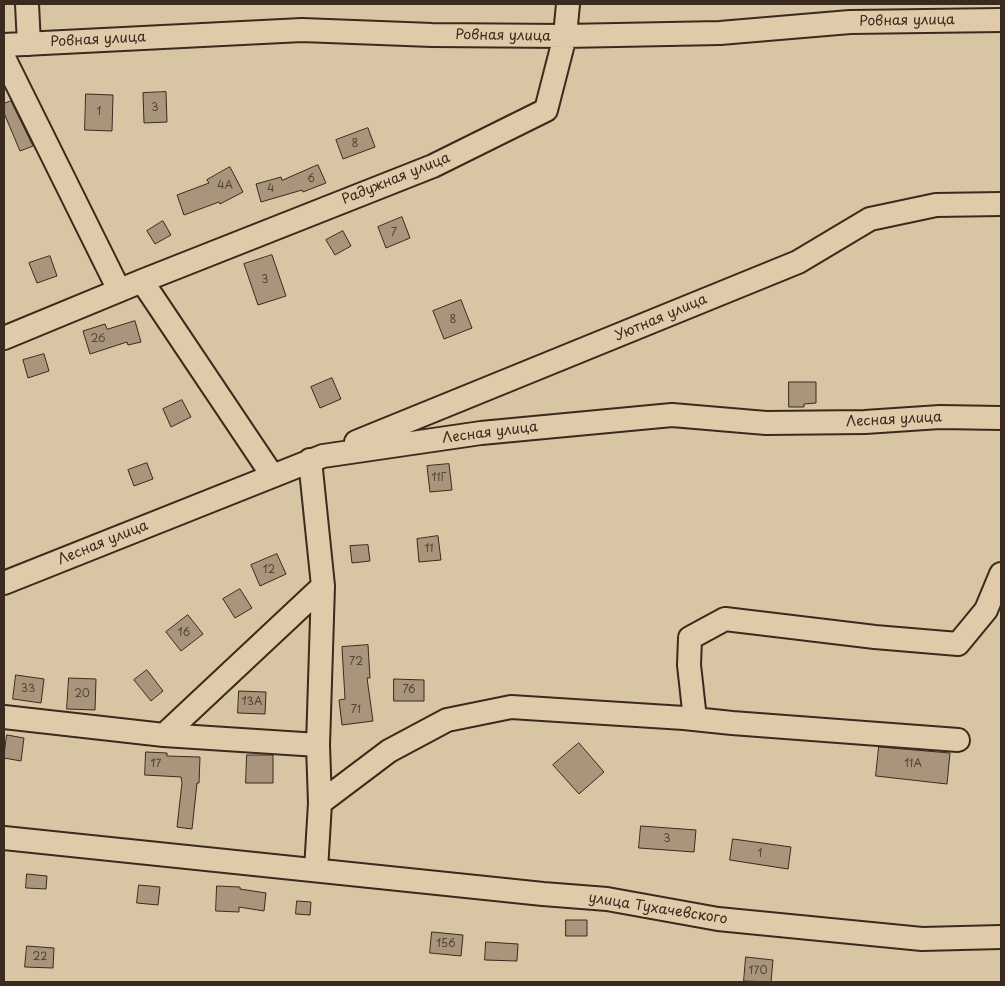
<!DOCTYPE html>
<html>
<head>
<meta charset="utf-8">
<style>
  body { margin:0 }
  #map { position:relative; width:1005px; height:986px; overflow:hidden; background:#d8c5a4; font-family:"Playpen Sans",sans-serif }
  canvas { display:block }
  .frame { position:absolute; inset:0; border:5px solid #3b2a1e; pointer-events:none }
</style>
</head>
<body>
<div id="map">
<canvas width="1005" height="986"></canvas>
<div class="frame"></div>
</div>
<script>
const g = document.querySelector('canvas').getContext('2d');
g.lineJoin = 'round';
function fillPath(path, color) { g.fillStyle = color; g.fill(path, 'evenodd'); }
function stroke(path, color, width, dash) { g.strokeStyle = color; g.lineWidth = width; g.lineCap = dash ? 'butt' : 'round'; g.setLineDash(dash || []); g.stroke(path); }
function drawText(font, color, halo, rows, align = 'center') {
  g.font = font + ' "Playpen Sans",sans-serif'; g.lineWidth = 4; g.setLineDash([]); g.textBaseline = 'middle'; g.strokeStyle = halo; g.fillStyle = color; for (const [text, x, y, turn = 0] of rows) {
    g.save(); g.translate(x, y); g.rotate((+turn || 0) * Math.PI / 180); g.textAlign = isNaN(turn) ? turn : align; if (halo) g.strokeText(text, 0, 0); g.fillText(text, 0, 0); g.restore();
  }
}
const building = new Path2D(`
  M 166,92 L 167,122 L 144,123 L 143,93 Z
  M 86,94 L 113,95 L 112,131 L 85,130 Z
  M 11,101 L 33,146 L 20,151 L 4,113 L 4,104 Z
  M 368,128 L 375,147 L 343,159 L 336,140 Z
  M 318,165 L 326,183 L 303,192 L 302,190 L 261,202 L 256,184 L 281,177 L 282,180 Z
  M 230,167 L 243,192 L 220,204 L 219,202 L 184,215 L 177,195 L 209,183 L 207,180 Z
  M 402,217 L 410,238 L 386,248 L 378,227 Z
  M 163,221 L 171,235 L 155,244 L 147,231 Z
  M 343,231 L 351,246 L 335,255 L 326,240 Z
  M 272,255 L 286,296 L 258,305 L 244,264 Z
  M 50,256 L 57,276 L 37,283 L 29,263 Z
  M 461,300 L 472,328 L 444,339 L 433,311 Z
  M 135,321 L 141,342 L 128,345 L 127,342 L 90,354 L 83,331 L 105,324 L 107,329 Z
  M 44,354 L 49,371 L 28,378 L 23,360 Z
  M 332,378 L 341,399 L 320,408 L 311,387 Z
  M 789,382 L 816,382 L 816,403 L 804,404 L 804,407 L 789,407 Z
  M 182,400 L 191,417 L 171,427 L 163,409 Z
  M 147,463 L 153,479 L 134,486 L 128,470 Z
  M 449,464 L 452,490 L 430,492 L 427,466 Z
  M 438,536 L 441,560 L 419,562 L 417,539 Z
  M 368,545 L 370,561 L 352,563 L 350,546 Z
  M 277,554 L 286,574 L 260,586 L 251,565 Z
  M 240,589 L 252,608 L 235,618 L 223,599 Z
  M 188,615 L 203,634 L 181,651 L 166,632 Z
  M 368,645 L 370,678 L 367,678 L 373,721 L 342,725 L 339,700 L 345,699 L 342,647 Z
  M 147,670 L 163,691 L 151,701 L 134,680 Z
  M 16,675 L 44,679 L 41,703 L 13,699 Z
  M 69,678 L 96,679 L 95,710 L 67,709 Z
  M 394,679 L 424,680 L 424,701 L 394,701 Z
  M 239,691 L 266,692 L 265,714 L 238,713 Z
  M 7,735 L 24,738 L 21,761 L 4,758 Z
  M 579,743 L 604,772 L 579,794 L 553,765 Z
  M 879,747 L 950,753 L 947,784 L 876,776 Z
  M 146,752 L 167,753 L 167,756 L 200,757 L 199,783 L 197,783 L 192,829 L 177,827 L 182,783 L 181,777 L 145,775 Z
  M 247,755 L 273,755 L 273,783 L 246,783 Z
  M 641,826 L 696,830 L 694,852 L 639,848 Z
  M 733,839 L 791,847 L 788,869 L 730,860 Z
  M 27,874 L 47,876 L 46,889 L 26,888 Z
  M 139,885 L 160,887 L 158,905 L 137,903 Z
  M 217,886 L 240,887 L 240,889 L 266,893 L 264,911 L 239,907 L 239,912 L 216,911 Z
  M 297,901 L 311,902 L 310,915 L 296,914 Z
  M 566,920 L 587,920 L 587,936 L 566,936 Z
  M 432,932 L 463,935 L 461,956 L 430,953 Z
  M 486,942 L 518,944 L 517,961 L 485,960 Z
  M 27,946 L 54,948 L 53,968 L 25,967 Z
  M 746,957 L 773,960 L 771,982 L 744,981 Z`);
const minor = new Path2D(`
  M 27,4 L 29,44
  M 4,45 L 302,30 L 432,35 L 565,36 L 720,33 L 850,22 L 1001,20
  M 4,58 L 119,290
  M 142,281 L 272,475
  M 4,338 L 142,281 L 433,166 L 546,110 L 565,36 L 568,4
  M 356,442 L 798,262 L 870,219 L 936,205 L 1001,204
  M 310,460 L 323,586 L 318,745 L 320,803 L 316,870
  M 4,583 L 323,456 L 481,433 L 672,415 L 766,423 L 865,422 L 940,417 L 1001,418
  M 4,717 L 164,735 L 318,745
  M 695,719 L 689,665 L 690,638 L 725,619 L 875,637 L 958,644 L 986,610 L 1001,574
  M 164,735 L 323,586
  M 320,803 L 389,751 L 447,720 L 511,707 L 684,718 L 732,723 L 958,740
  M 4,838 L 543,894 L 607,899 L 718,919 L 922,939 L 1001,937`);
const numberNames = [
  ["3",155,108],
  ["1",99,112],
  ["8",355,144],
  ["6",311,179],
  ["4А",225,186],
  ["4",271,189],
  ["7",394,233],
  ["3",265,280],
  ["8",453,320],
  ["26",98,339],
  ["11Г",439,478],
  ["11",429,549],
  ["12",269,570],
  ["16",184,633],
  ["72",356,662],
  ["33",28,689],
  ["76",409,690],
  ["20",82,694],
  ["13А",252,702],
  ["71",356,710],
  ["17",156,764],
  ["11А",913,764],
  ["3",667,839],
  ["1",760,854],
  ["156",446,944],
  ["22",40,957],
  ["170",758,971]
];
const streetNames = [
  ["Ровная улица",907,21,-1],
  ["Ровная улица",503,36,1],
  ["Ровная улица",98,40,-3],
  ["Радужная улица",396,179,-22],
  ["Уютная улица",661,318,-23],
  ["Лесная улица",894,420,-3],
  ["Лесная улица",490,433,-7],
  ["Лесная улица",103,543,-22],
  ["улица Тухачевского",658,909,9]
];
fillPath(building, '#a8957b');
stroke(building, '#3b2a1e', 1);
stroke(minor, '#3b2a1e', 26);
stroke(minor, '#dfcbaa', 22);
drawText('11px', '#564535', null, numberNames);
drawText('14px', '#3b2a1e', '#dfcbaa', streetNames);
</script>
</body>
</html>
